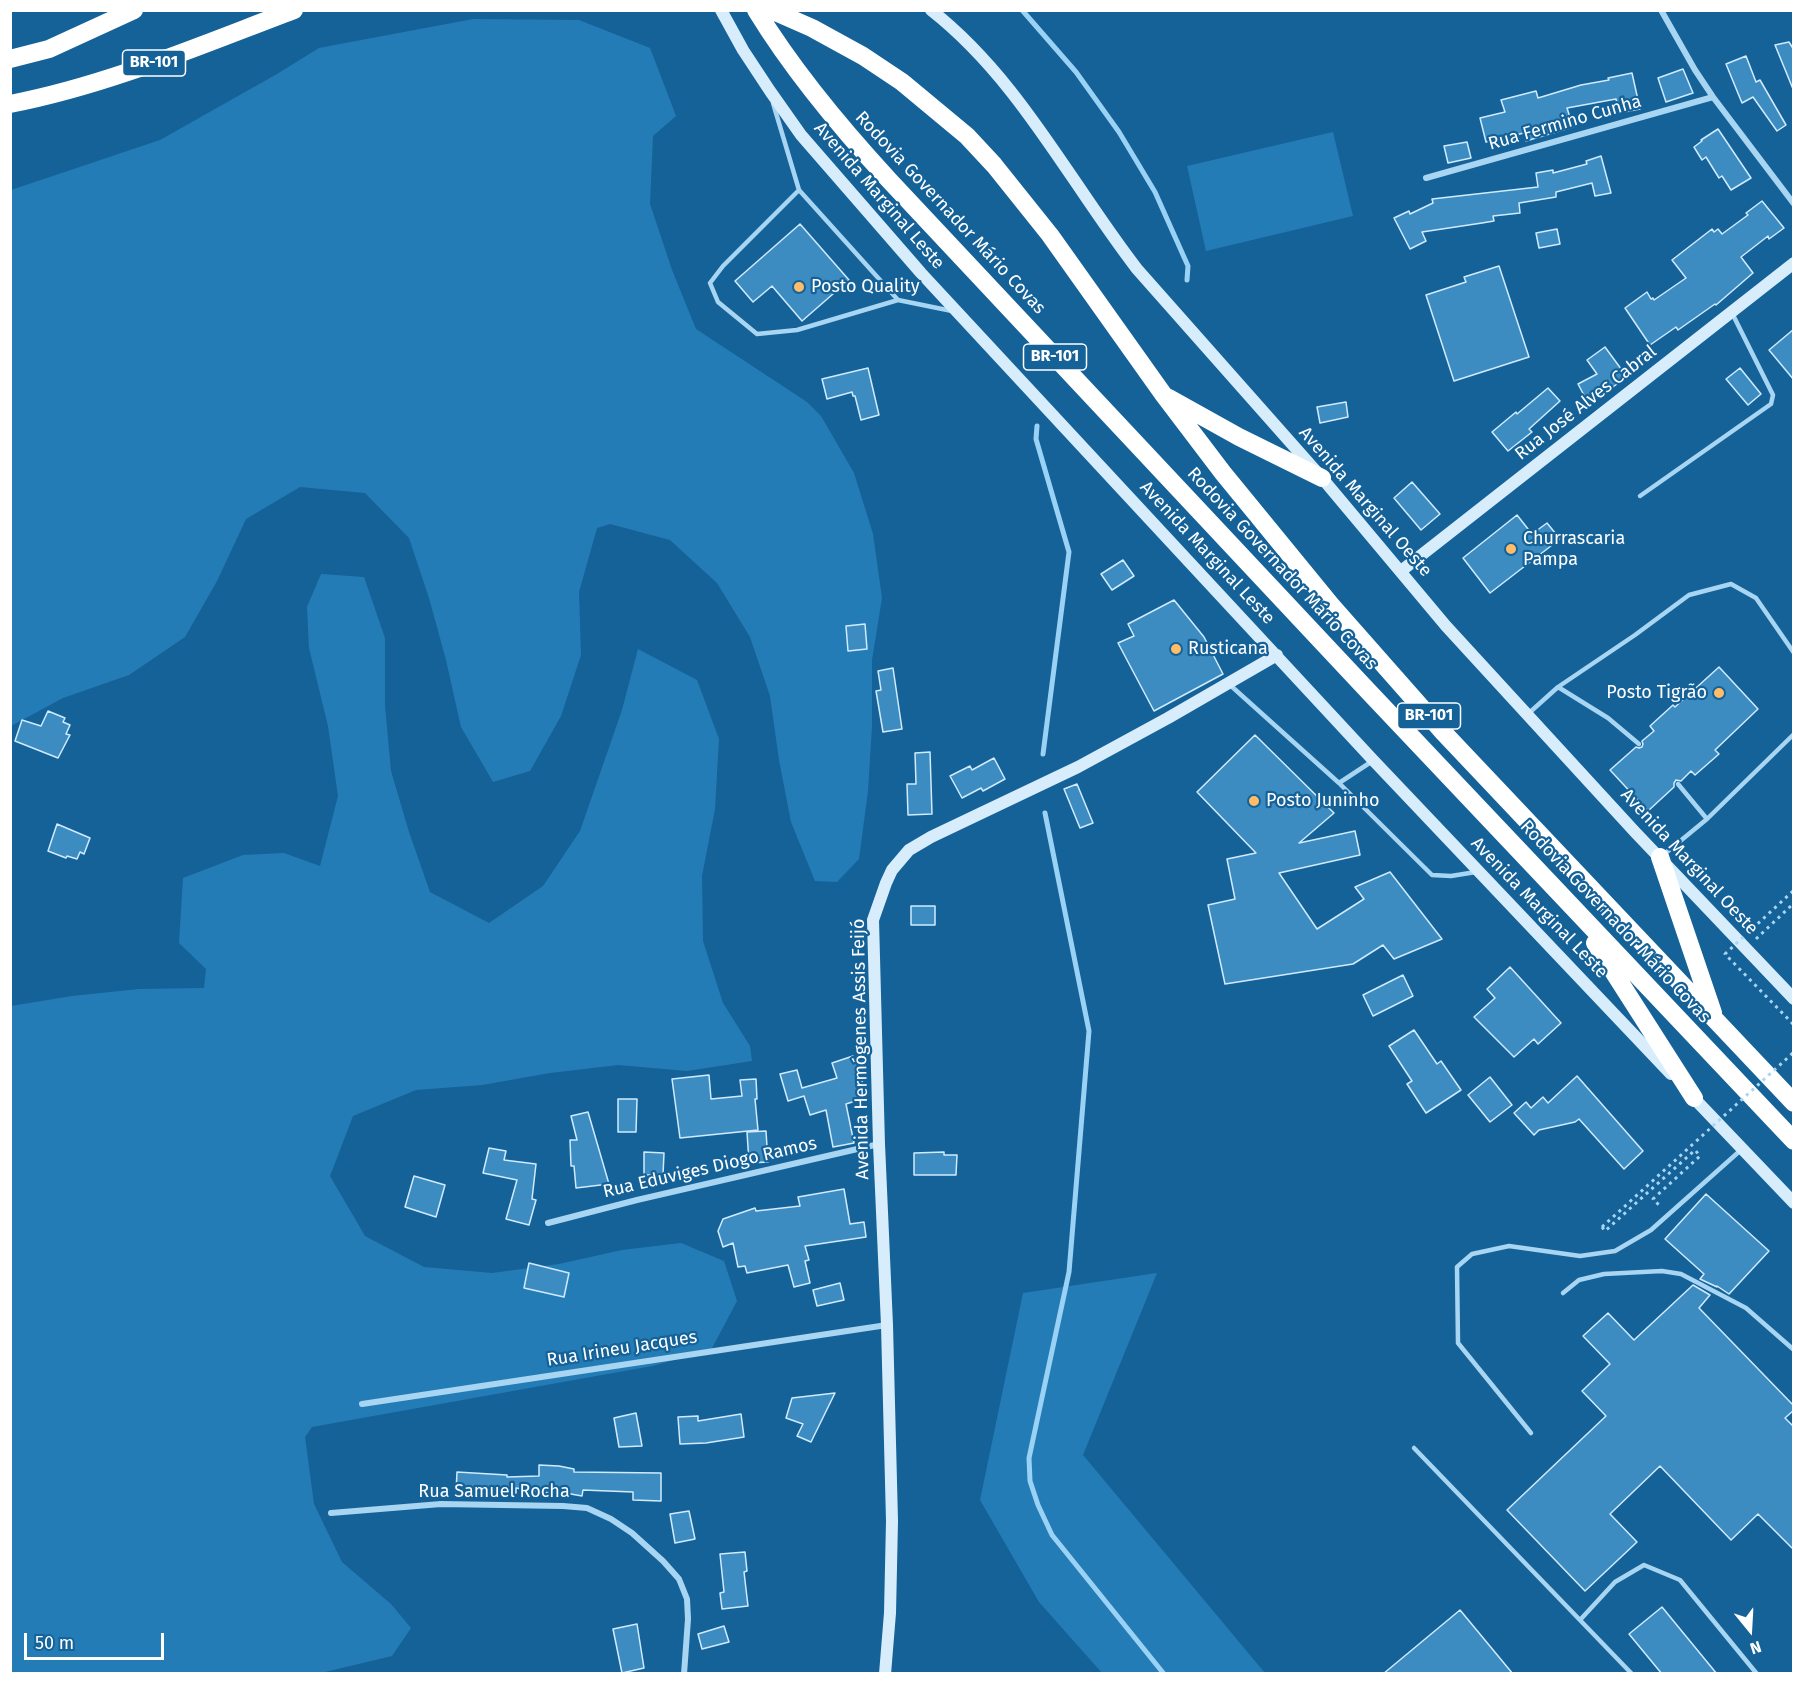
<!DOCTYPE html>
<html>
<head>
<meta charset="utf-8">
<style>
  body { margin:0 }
  #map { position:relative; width:1804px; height:1684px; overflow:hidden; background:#156299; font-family:"Fira Sans",sans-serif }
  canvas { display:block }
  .frame { position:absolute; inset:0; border:12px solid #fff; pointer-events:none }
  .north { position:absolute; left:1720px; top:1600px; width:60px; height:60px; -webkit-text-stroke:4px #156299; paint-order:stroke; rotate:162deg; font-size:16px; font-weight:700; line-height:24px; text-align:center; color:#fff }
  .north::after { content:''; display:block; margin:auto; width:21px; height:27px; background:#fff; clip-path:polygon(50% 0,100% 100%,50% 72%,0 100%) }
  .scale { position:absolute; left:24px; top:1633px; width:140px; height:27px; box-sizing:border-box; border:3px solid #fff; border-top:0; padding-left:8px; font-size:18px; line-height:21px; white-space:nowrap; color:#fff; -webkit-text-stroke:4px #156299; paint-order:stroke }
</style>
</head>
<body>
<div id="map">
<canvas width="1804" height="1684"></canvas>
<div class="frame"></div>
<div class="north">N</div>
<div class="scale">50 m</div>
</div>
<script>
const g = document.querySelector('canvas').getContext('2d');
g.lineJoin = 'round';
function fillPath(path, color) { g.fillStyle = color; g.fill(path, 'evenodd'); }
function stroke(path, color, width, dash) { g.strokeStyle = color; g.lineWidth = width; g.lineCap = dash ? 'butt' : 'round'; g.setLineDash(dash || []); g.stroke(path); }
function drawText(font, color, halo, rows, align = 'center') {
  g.font = font + ' "Fira Sans",sans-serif'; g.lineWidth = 4.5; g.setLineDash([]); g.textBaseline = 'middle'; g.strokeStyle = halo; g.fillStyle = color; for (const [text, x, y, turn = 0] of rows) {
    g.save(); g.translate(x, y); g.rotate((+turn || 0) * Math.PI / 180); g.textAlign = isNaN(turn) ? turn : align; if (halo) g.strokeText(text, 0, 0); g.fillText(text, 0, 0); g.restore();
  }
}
const green = new Path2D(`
  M 473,19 L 579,20 L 650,48 L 676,116 L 653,136 L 650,204 L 672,270 L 696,329 L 807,402 L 821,416 L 854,473 L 873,534 L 882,598 L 872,660 L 872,726 L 868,791 L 859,859 L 837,882 L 815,881 L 791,822 L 779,760 L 770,696 L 750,637 L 717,583 L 670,540 L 610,524 L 597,528 L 579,592 L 581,655 L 561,716 L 530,771 L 493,782 L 461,727 L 446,660 L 429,598 L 409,538 L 365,493 L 300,487 L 246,519 L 217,581 L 185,637 L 129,675 L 63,698 L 11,726 L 11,190 L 160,140 L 277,74 L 319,48 Z
  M 1333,132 L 1353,216 L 1206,251 L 1187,166 Z
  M 321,574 L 364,577 L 385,638 L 385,706 L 391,771 L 409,832 L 430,892 L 489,923 L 543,886 L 580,831 L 622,710 L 638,649 L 697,680 L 719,739 L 715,809 L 702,876 L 703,941 L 723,1003 L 750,1046 L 752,1061 L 687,1071 L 618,1065 L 550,1073 L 482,1085 L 416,1090 L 353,1116 L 330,1176 L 365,1236 L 424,1267 L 492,1273 L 559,1264 L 622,1250 L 681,1243 L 724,1261 L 737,1301 L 711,1350 L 652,1366 L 312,1427 L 305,1437 L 314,1504 L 342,1562 L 391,1604 L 411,1628 L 392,1656 L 325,1672 L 305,1673 L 11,1674 L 11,1006 L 72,996 L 139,989 L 204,988 L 206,969 L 179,943 L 183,878 L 243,855 L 284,853 L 320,866 L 338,796 L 328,726 L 309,648 L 307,607 Z
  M 1157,1273 L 1083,1455 L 1265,1673 L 1102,1673 L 1039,1602 L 980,1500 L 1023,1293 Z`);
const stream = new Path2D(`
  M 1022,10 L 1076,72 L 1119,132 L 1155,192 L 1188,266 L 1187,280
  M 1037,426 L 1036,439 L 1069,552 L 1043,754
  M 1045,813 L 1089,1031 L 1069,1272 L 1029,1458 L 1030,1481 L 1038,1505 L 1052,1535 L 1164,1674`);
const building = new Path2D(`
  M 1789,42 L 1794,50 L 1793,89 L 1775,45 Z
  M 1746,56 L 1756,82 L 1760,80 L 1786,125 L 1777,131 L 1753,97 L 1742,103 L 1726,64 Z
  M 1683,69 L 1693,93 L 1666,102 L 1658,78 Z
  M 1632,73 L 1640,109 L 1619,113 L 1616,99 L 1567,108 L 1573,127 L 1526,141 L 1524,133 L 1486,142 L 1480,118 L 1505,112 L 1501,100 L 1536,91 L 1538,98 L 1581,85 L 1609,80 L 1608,78 Z
  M 1718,129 L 1751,178 L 1731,190 L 1722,176 L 1719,178 L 1706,157 L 1702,160 L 1694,147 L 1702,141 L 1701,140 Z
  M 1467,142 L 1471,158 L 1448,163 L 1444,146 Z
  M 1601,156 L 1611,193 L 1595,196 L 1592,183 L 1556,192 L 1556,197 L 1519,203 L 1520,213 L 1493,216 L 1494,221 L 1482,223 L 1422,232 L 1426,241 L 1410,249 L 1394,218 L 1409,211 L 1410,214 L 1433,203 L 1432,199 L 1538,187 L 1536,173 L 1553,170 L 1553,173 L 1587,164 L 1586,161 Z
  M 1762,201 L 1784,228 L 1769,239 L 1768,236 L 1741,257 L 1753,273 L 1716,305 L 1715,304 L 1678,330 L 1676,327 L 1650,345 L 1625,308 L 1647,292 L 1651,299 L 1653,298 L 1654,300 L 1686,278 L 1672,260 L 1712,229 L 1714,232 L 1718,229 L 1722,234 L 1748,215 L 1746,213 Z
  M 800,224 L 849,280 L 802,321 L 772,286 L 753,302 L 735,281 Z
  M 1557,229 L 1560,244 L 1539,248 L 1536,233 Z
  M 1499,266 L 1529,357 L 1454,381 L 1426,295 L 1466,282 L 1464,277 Z
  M 1794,329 L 1794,380 L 1769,350 Z
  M 1605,347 L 1627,377 L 1610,389 L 1608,387 L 1586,399 L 1578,384 L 1597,374 L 1587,360 Z
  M 868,368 L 879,415 L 861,420 L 855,396 L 853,396 L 852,392 L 827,399 L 822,379 Z
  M 1740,368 L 1761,394 L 1748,405 L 1726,379 Z
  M 1548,388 L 1560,401 L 1529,429 L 1532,432 L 1508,451 L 1492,432 L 1516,412 L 1517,414 Z
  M 1346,402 L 1348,417 L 1320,423 L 1317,407 Z
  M 1412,482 L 1440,514 L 1421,530 L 1394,498 Z
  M 1517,515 L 1532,534 L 1547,523 L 1560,539 L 1490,593 L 1463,558 Z
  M 1123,560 L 1134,576 L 1112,590 L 1101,574 Z
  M 1174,600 L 1204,637 L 1223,674 L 1154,711 L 1118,643 L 1134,636 L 1128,624 Z
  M 865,624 L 867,649 L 848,651 L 846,626 Z
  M 1719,667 L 1758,709 L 1715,750 L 1719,754 L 1695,775 L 1691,771 L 1681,781 L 1676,780 L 1674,783 L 1674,787 L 1648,811 L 1610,770 L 1636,747 L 1639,748 L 1642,747 L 1643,744 L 1642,741 L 1654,731 L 1650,726 L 1673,705 L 1675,707 Z
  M 893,668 L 902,729 L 883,732 L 876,691 L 881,690 L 878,671 Z
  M 48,711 L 65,718 L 63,722 L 70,725 L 66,734 L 70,735 L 58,758 L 15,741 L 22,720 L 41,726 Z
  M 1255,735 L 1334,813 L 1299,843 L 1355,831 L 1360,855 L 1279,873 L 1317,929 L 1364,899 L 1355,887 L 1390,872 L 1442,939 L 1394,959 L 1383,945 L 1353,964 L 1225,984 L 1208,905 L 1235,899 L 1227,859 L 1256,853 L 1197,792 Z
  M 930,752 L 932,814 L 908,815 L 907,784 L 916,784 L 915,753 Z
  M 994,758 L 1005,779 L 983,791 L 981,788 L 962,798 L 950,776 L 970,766 L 972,770 Z
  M 1077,784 L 1093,823 L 1080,828 L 1064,789 Z
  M 57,824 L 90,838 L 84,854 L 80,852 L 77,859 L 67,856 L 66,858 L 48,851 Z
  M 911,906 L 935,906 L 935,925 L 911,925 Z
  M 1510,967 L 1561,1023 L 1538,1044 L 1534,1039 L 1514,1057 L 1474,1017 L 1495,998 L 1487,989 Z
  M 1403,975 L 1413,996 L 1373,1016 L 1363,995 Z
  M 1414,1030 L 1437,1064 L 1441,1061 L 1461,1090 L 1426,1113 L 1407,1084 L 1412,1081 L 1389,1046 Z
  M 853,1056 L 854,1060 L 863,1057 L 864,1079 L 862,1080 L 865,1098 L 846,1104 L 854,1143 L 833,1147 L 826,1110 L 810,1115 L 804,1096 L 788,1101 L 780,1074 L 797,1070 L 802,1088 L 837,1078 L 832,1063 Z
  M 709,1075 L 711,1099 L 742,1096 L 740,1080 L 756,1079 L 757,1099 L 755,1099 L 758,1130 L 680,1138 L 672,1079 Z
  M 1577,1076 L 1643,1151 L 1624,1169 L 1579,1119 L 1575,1122 L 1539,1130 L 1534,1135 L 1514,1113 L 1526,1102 L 1531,1108 L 1543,1097 L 1548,1103 Z
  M 1490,1077 L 1512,1105 L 1490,1122 L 1468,1095 Z
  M 618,1099 L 637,1099 L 636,1132 L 618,1132 Z
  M 588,1112 L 609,1184 L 576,1188 L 574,1166 L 571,1166 L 570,1140 L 577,1140 L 571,1116 Z
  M 766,1131 L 768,1162 L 749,1163 L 747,1132 Z
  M 489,1148 L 506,1151 L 504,1160 L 536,1164 L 532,1199 L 536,1200 L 529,1225 L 506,1219 L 517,1180 L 483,1173 Z
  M 644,1152 L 664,1153 L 663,1175 L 644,1175 Z
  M 944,1152 L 944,1155 L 957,1155 L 956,1175 L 914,1175 L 914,1153 Z
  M 414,1176 L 445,1185 L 436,1217 L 405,1207 Z
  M 844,1189 L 850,1224 L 864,1222 L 866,1237 L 805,1246 L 809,1260 L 805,1261 L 810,1283 L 794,1287 L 788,1265 L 747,1273 L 745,1266 L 738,1267 L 733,1243 L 723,1247 L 718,1231 L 723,1219 L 755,1208 L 756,1211 L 800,1206 L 798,1197 Z
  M 1706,1194 L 1769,1251 L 1729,1294 L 1717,1286 L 1717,1287 L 1700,1279 L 1704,1274 L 1665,1239 Z
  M 529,1263 L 569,1273 L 564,1297 L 524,1288 Z
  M 840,1283 L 844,1300 L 817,1306 L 813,1290 Z
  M 1693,1285 L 1710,1295 L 1699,1308 L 1794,1406 L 1794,1410 L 1785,1418 L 1794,1427 L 1794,1550 L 1758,1514 L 1731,1540 L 1660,1466 L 1610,1514 L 1637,1542 L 1585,1591 L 1507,1510 L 1606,1416 L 1582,1391 L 1610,1364 L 1583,1336 L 1608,1313 L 1634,1340 Z
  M 835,1393 L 811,1442 L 797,1436 L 803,1424 L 786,1418 L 792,1398 Z
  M 636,1413 L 642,1446 L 619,1447 L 614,1418 Z
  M 741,1414 L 744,1437 L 706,1443 L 680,1444 L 678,1417 L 698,1416 L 698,1421 Z
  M 539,1465 L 559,1466 L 574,1469 L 574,1472 L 661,1473 L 661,1501 L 633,1500 L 633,1492 L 583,1490 L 582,1496 L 554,1491 L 554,1494 L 516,1488 L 516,1493 L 456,1492 L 457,1472 L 507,1475 L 507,1477 L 539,1476 Z
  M 689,1511 L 695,1539 L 675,1543 L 670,1514 Z
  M 745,1552 L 747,1571 L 744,1572 L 748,1606 L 722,1609 L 720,1593 L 724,1592 L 720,1554 Z
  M 1662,1607 L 1717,1674 L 1662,1674 L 1629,1634 Z
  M 1460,1610 L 1513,1674 L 1383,1674 Z
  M 637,1624 L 644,1668 L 622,1673 L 613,1629 Z
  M 724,1626 L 729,1642 L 702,1649 L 698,1634 Z`);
const path = new Path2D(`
  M 1793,891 L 1794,891
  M 1756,939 L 1794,903
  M 1602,1227 L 1605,1231 L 1695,1150 L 1700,1156 L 1653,1199 L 1661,1207`);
const lane = new Path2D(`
  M 773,103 L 799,190 L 898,300 L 952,311
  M 799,190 L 723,266 L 710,283 L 718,302 L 757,334 L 797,330 L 898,300
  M 1640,496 L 1771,404 L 1773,395 L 1732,313
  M 1230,685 L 1339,783 L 1432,875 L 1451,876 L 1476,872
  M 1558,687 L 1635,635 L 1689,595 L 1731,584 L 1756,598 L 1794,653
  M 1529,713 L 1558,687 L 1608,718 L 1639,744
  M 1339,783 L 1371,762
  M 1707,819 L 1794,734
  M 1662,856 L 1707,819 L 1678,784
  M 1563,1293 L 1579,1280 L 1604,1274 L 1662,1271 L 1681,1274 L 1746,1308 L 1794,1350
  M 1531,1433 L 1458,1343 L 1457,1267 L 1472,1254 L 1509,1246 L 1580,1256 L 1615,1251 L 1651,1230 L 1742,1149
  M 1414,1448 L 1632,1674
  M 1580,1620 L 1615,1582 L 1644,1565 L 1680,1580 L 1757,1674`);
const street = new Path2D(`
  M 1661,10 L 1695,70 L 1713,97 L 1794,204
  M 1426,178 L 1713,97
  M 548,1223 L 637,1200 L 879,1144
  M 362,1404 L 887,1325
  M 331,1513 L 441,1504 L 563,1506 L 587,1508 L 611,1519 L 632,1533 L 663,1561 L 679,1579 L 687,1599 L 688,1619 L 684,1674`);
const secondary = new Path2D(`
  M 721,10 L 743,50 L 770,91 L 801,135 L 921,273 L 1373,760 L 1671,1074
  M 931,10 C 1019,79 1069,181 1137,269 L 1322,478 L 1446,626 L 1635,832 L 1794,999
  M 1401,571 L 1794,263
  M 1689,1093 L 1794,1203
  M 885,1674 L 890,1613 L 892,1521 L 887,1325 L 879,1144 L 873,920 L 886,883 L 892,870 L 909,850 L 931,837 L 1078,767 L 1168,718 L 1277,655`);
const highway = new Path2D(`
  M 756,10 C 794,72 840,127 889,180 L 1369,692 L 1794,1141
  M 771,10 L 812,28 L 863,56 L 902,82 L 967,136 L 994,165 L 1050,235 L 1163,394 L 1223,473 L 1331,605 L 1443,732 L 1794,1103
  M 10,59 L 49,49 L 134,10
  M 10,104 C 108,85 201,45 294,10
  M 1169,398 L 1239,437 L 1322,478
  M 1660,857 L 1713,1013
  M 1595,943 L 1694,1098`);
const pathBridge = new Path2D(`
  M 1793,891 L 1725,954 L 1794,1025
  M 1602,1227 L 1794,1052`);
const markers = [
  [799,287,6,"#ffbd69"],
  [1511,549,6,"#ffbd69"],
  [1176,649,6,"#ffbd69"],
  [1719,693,6,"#ffbd69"],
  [1254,801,6,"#ffbd69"]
];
const shields = [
  [154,63,63],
  [1055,357,63],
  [1429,716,63]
];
const shieldNames = [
  ["BR-101",154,63],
  ["BR-101",1055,357],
  ["BR-101",1429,716]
];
const streetNames = [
  ["Rua Fermino Cunha",1565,123,-16],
  ["Avenida Marginal Leste",879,196,49],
  ["Rodovia Governador Mário Covas",950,213,47],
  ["Rua José Alves Cabral",1586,403,-38],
  ["Avenida Marginal Oeste",1365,502,49],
  ["Avenida Marginal Leste",1207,553,47],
  ["Rodovia Governador Mário Covas",1282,569,47],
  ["Avenida Marginal Oeste",1689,862,47],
  ["Avenida Marginal Leste",1539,908,46],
  ["Rodovia Governador Mário Covas",1615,922,47],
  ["Avenida Hermógenes Assis Feijó",861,1049,-91],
  ["Rua Eduviges Diogo Ramos",710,1168,-13],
  ["Rua Irineu Jacques",622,1349,-9],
  ["Rua Samuel Rocha",494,1492]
];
const poiNames = [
  ["Posto Quality",811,287],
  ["Churrascaria",1523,539],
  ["Pampa",1523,560],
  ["Rusticana",1188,649],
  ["Posto Tigrão",1707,693,"right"],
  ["Posto Juninho",1266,801]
];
fillPath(green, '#247cb6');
stroke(stream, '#9ad2f5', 5);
fillPath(building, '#3d8cc1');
stroke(building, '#d0ebfd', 1.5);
stroke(path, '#a8d5f2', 3, [3, 4.5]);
stroke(lane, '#a8d5f2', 4.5);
stroke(street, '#a8d5f2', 6);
stroke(secondary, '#d7edfc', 12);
stroke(highway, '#fff', 18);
stroke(pathBridge, '#a8d5f2', 3, [3, 4.5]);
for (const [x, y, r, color] of markers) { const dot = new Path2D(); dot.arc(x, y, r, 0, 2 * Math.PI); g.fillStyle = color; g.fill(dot); stroke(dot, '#156299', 2); }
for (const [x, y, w] of shields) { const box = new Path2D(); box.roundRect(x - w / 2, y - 13, w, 26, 4.5); g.fillStyle = '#156299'; g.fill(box); stroke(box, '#fff', 1.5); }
drawText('bold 16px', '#fff', null, shieldNames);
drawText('18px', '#fff', '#156299', streetNames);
drawText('18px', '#fff', '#156299', poiNames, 'left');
</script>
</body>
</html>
